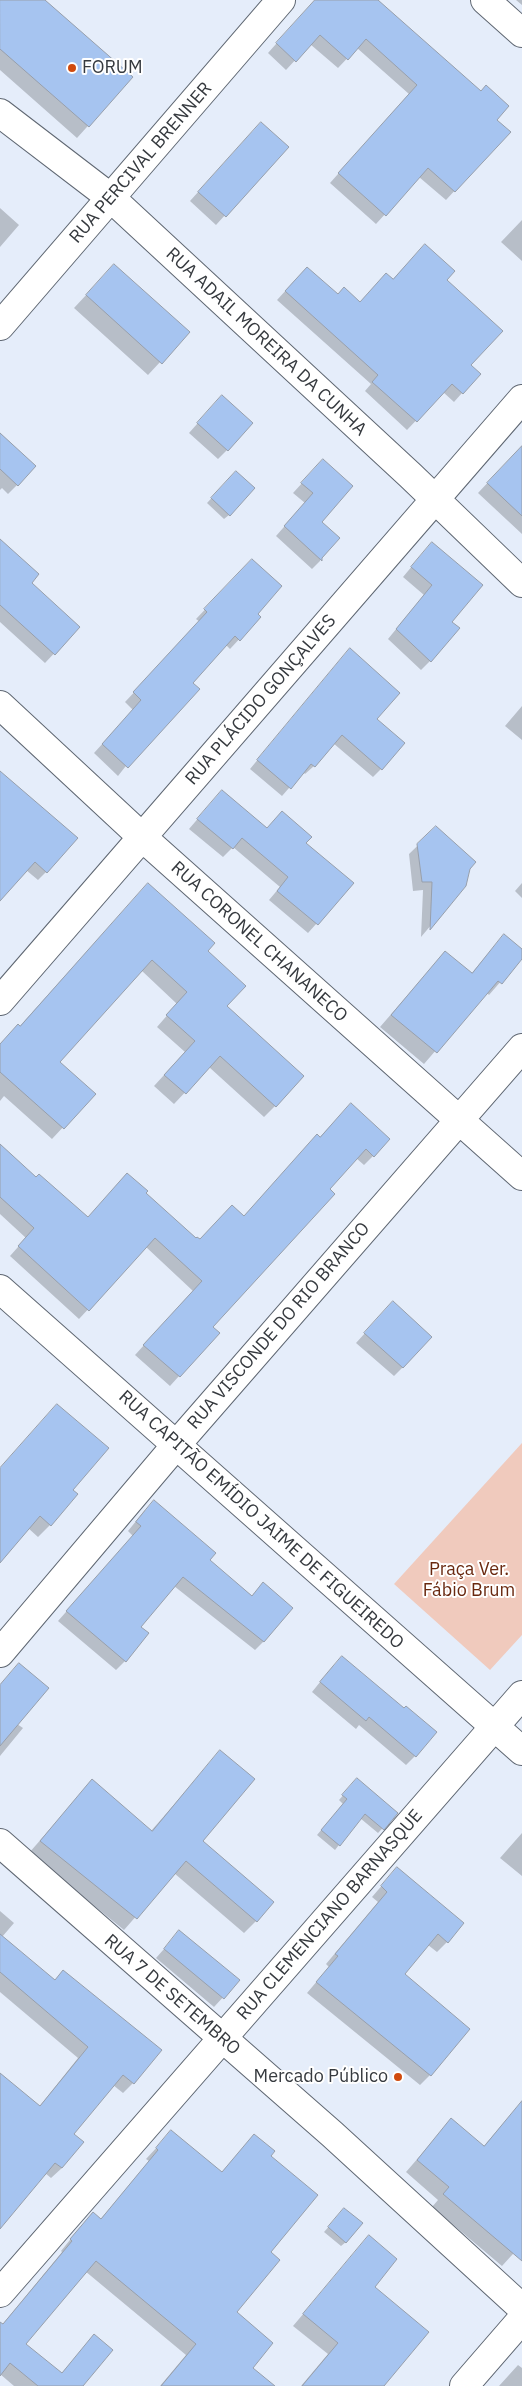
<!DOCTYPE html>
<html>
<head>
<meta charset="utf-8">
<style>
  body { margin:0 }
  canvas { display:block; background:#e5edfa }
</style>
</head>
<body>
<canvas width="522" height="2386"></canvas>
<script>
const g = document.querySelector('canvas').getContext('2d');
g.lineJoin = 'round';
function fillPath(path, color) { g.fillStyle = color; g.fill(path, 'evenodd'); }
function stroke(path, color, width, dash) { g.strokeStyle = color; g.lineWidth = width; g.lineCap = dash ? 'butt' : 'round'; g.setLineDash(dash || []); g.stroke(path); }
function drawText(font, color, halo, rows, align = 'center') {
  g.font = font + ' "IBM Plex Sans",sans-serif'; g.lineWidth = 4; g.setLineDash([]); g.textBaseline = 'middle'; g.strokeStyle = halo; g.fillStyle = color; for (const [text, x, y, turn = 0] of rows) {
    g.save(); g.translate(x, y); g.rotate((+turn || 0) * Math.PI / 180); g.textAlign = isNaN(turn) ? turn : align; if (halo) g.strokeText(text, 0, 0); g.fillText(text, 0, 0); g.restore();
  }
}
const green = new Path2D(`
  M 522,1443 L 522,1635 L 490,1670 L 394,1584 Z`);
const shadow = new Path2D(`
  M 0,0 L 44,0 L 132,77 L 77,138 L 0,70 Z
  M 315,0 L 377,0 L 509,132 L 446,200 L 419,177 L 376,224 L 330,183 L 409,94 L 357,48 L 338,68 L 310,44 L 286,70 L 268,53 Z
  M 516,0 L 522,0 L 522,5 Z
  M 252,132 L 287,147 L 216,225 L 190,201 Z
  M 0,208 L 19,225 L 0,247 Z
  M 522,220 L 522,261 L 501,242 Z
  M 114,265 L 188,332 L 148,375 L 74,308 Z
  M 298,277 L 360,303 L 393,281 L 446,280 L 469,365 L 462,393 L 454,402 L 443,392 L 407,430 L 365,391 L 371,384 L 277,300 Z
  M 213,406 L 227,450 L 218,459 L 189,433 Z
  M 0,434 L 17,485 L 8,494 L 2,488 L 0,490 Z
  M 522,446 L 522,534 L 478,493 Z
  M 314,470 L 320,522 L 320,561 L 312,569 L 276,536 L 305,503 L 293,493 Z
  M 231,477 L 229,515 L 224,519 L 207,503 Z
  M 0,541 L 30,583 L 79,627 L 45,663 L 0,622 Z
  M 423,553 L 450,622 L 430,661 L 421,670 L 388,639 L 424,595 L 403,577 Z
  M 252,560 L 256,614 L 260,617 L 230,649 L 226,645 L 191,683 L 118,776 L 94,753 L 133,710 L 125,702 L 200,622 L 196,619 Z
  M 342,658 L 375,719 L 381,769 L 373,777 L 333,743 L 314,766 L 305,774 L 303,772 L 282,796 L 250,769 Z
  M 522,706 L 522,740 L 505,726 Z
  M 0,783 L 46,872 L 38,880 L 26,870 L 0,899 Z
  M 213,801 L 266,829 L 305,843 L 352,884 L 308,933 L 269,900 L 280,887 L 233,847 L 223,857 L 189,829 Z
  M 436,828 L 465,885 L 421,937 L 423,890 L 413,891 L 409,854 Z
  M 522,883 L 522,898 L 515,891 Z
  M 138,895 L 206,951 L 226,1006 L 275,1106 L 264,1117 L 209,1067 L 174,1104 L 154,1086 L 185,1052 L 157,1027 L 177,1004 L 141,970 L 58,1062 L 94,1094 L 52,1139 L 4,1096 L 0,1101 L 0,1044 L 19,1027 Z
  M 493,948 L 522,951 L 522,957 L 489,995 L 486,992 L 424,1064 L 380,1027 L 445,952 L 471,974 Z
  M 342,1114 L 373,1156 L 364,1165 L 356,1158 L 211,1327 L 218,1333 L 170,1386 L 135,1355 L 193,1291 L 146,1247 L 79,1319 L 10,1256 L 26,1238 L 0,1214 L 0,1145 L 36,1178 L 87,1218 L 145,1193 L 196,1240 L 200,1241 L 243,1217 Z
  M 384,1312 L 403,1367 L 394,1376 L 356,1343 Z
  M 0,1470 L 72,1490 L 50,1525 L 38,1537 L 28,1528 L 0,1561 Z
  M 145,1510 L 252,1596 L 254,1593 L 264,1641 L 255,1650 L 174,1586 L 139,1627 L 125,1661 L 116,1670 L 58,1621 L 133,1536 L 128,1531 Z
  M 19,1664 L 17,1724 L 23,1728 L 0,1756 L 0,1685 Z
  M 333,1666 L 404,1710 L 415,1756 L 406,1765 L 359,1725 L 356,1729 L 312,1692 Z
  M 220,1752 L 201,1841 L 256,1921 L 244,1933 L 174,1873 L 124,1930 L 29,1853 L 92,1781 L 151,1831 Z
  M 353,1784 L 396,1814 L 378,1833 L 360,1818 L 335,1850 L 317,1835 L 343,1804 L 339,1800 Z
  M 522,1833 L 522,1876 L 500,1858 Z
  M 397,1868 L 447,1942 L 437,1952 L 428,1945 L 403,1975 L 430,2075 L 420,2085 L 307,1993 L 329,1967 L 326,1964 L 378,1902 L 372,1897 Z
  M 0,1911 L 14,1923 L 2,1937 L 54,1981 L 63,1972 L 133,2083 L 123,2093 L 113,2085 L 72,2134 L 62,2168 L 51,2178 L 45,2173 L 0,2223 L 0,2075 L 39,2107 L 78,2058 L 0,1992 Z
  M 180,1931 L 238,1981 L 214,2007 L 156,1958 Z
  M 516,2109 L 522,2114 L 522,2244 L 502,2266 L 432,2207 L 438,2200 L 406,2172 L 451,2120 L 483,2147 Z
  M 171,2132 L 221,2173 L 254,2135 L 269,2156 L 270,2253 L 235,2313 L 251,2368 L 273,2386 L 160,2386 L 186,2355 L 85,2271 L 25,2344 L 61,2374 L 94,2336 L 82,2386 L 14,2386 L 0,2374 L 0,2323 L 2,2325 L 62,2252 L 61,2251 L 82,2225 L 100,2220 L 149,2161 L 146,2159 Z
  M 340,2214 L 346,2242 L 341,2246 L 324,2232 Z
  M 369,2236 L 384,2386 L 301,2386 L 328,2354 L 293,2326 Z
  M 518,2365 L 522,2368 L 522,2386 L 499,2386 Z`);
const building = new Path2D(`
  M 0,0 L 45,0 L 133,77 L 89,127 L 0,49 Z
  M 315,0 L 378,0 L 481,91 L 486,85 L 509,106 L 497,120 L 511,132 L 455,192 L 428,168 L 386,216 L 338,173 L 417,85 L 366,39 L 348,60 L 320,35 L 296,62 L 276,43 Z
  M 261,122 L 289,147 L 226,217 L 198,192 Z
  M 425,244 L 455,271 L 447,280 L 503,331 L 471,365 L 481,374 L 463,394 L 452,384 L 417,422 L 372,382 L 378,375 L 285,291 L 307,267 L 338,294 L 344,287 L 360,302 L 386,273 L 393,279 Z
  M 114,264 L 190,332 L 162,364 L 86,295 Z
  M 222,395 L 253,423 L 228,451 L 197,423 Z
  M 0,433 L 36,466 L 18,486 L 0,469 Z
  M 522,446 L 522,516 L 487,483 Z
  M 323,459 L 353,486 L 322,522 L 340,538 L 322,558 L 322,561 L 284,526 L 313,493 L 301,483 Z
  M 236,471 L 255,488 L 230,516 L 211,498 Z
  M 0,539 L 39,574 L 32,583 L 80,627 L 55,655 L 0,605 Z
  M 432,542 L 483,585 L 452,622 L 460,628 L 431,662 L 396,629 L 432,585 L 411,567 Z
  M 252,559 L 282,586 L 258,614 L 261,617 L 240,641 L 235,636 L 193,683 L 200,689 L 128,768 L 102,744 L 141,700 L 133,692 L 207,612 L 204,609 Z
  M 350,648 L 400,693 L 377,719 L 405,743 L 382,770 L 342,735 L 315,767 L 311,764 L 291,789 L 257,760 Z
  M 0,771 L 78,838 L 47,873 L 35,862 L 0,901 Z
  M 222,790 L 267,828 L 282,811 L 312,837 L 306,843 L 354,883 L 318,925 L 277,891 L 288,877 L 242,838 L 233,849 L 197,819 Z
  M 436,826 L 476,862 L 470,869 L 466,886 L 430,930 L 432,882 L 422,882 L 417,844 Z
  M 148,883 L 215,943 L 208,951 L 246,986 L 227,1006 L 304,1076 L 276,1107 L 220,1056 L 186,1094 L 164,1075 L 195,1041 L 166,1015 L 187,992 L 152,960 L 60,1062 L 96,1094 L 64,1129 L 0,1072 L 0,1044 L 18,1024 L 20,1026 Z
  M 504,934 L 522,949 L 522,959 L 502,984 L 498,981 L 437,1053 L 391,1015 L 445,951 L 472,973 Z
  M 351,1103 L 390,1139 L 374,1157 L 366,1149 L 330,1189 L 335,1194 L 213,1327 L 220,1333 L 180,1377 L 143,1345 L 202,1281 L 155,1238 L 89,1311 L 18,1246 L 34,1228 L 0,1197 L 0,1144 L 36,1177 L 39,1174 L 88,1217 L 127,1173 L 148,1191 L 146,1193 L 196,1238 L 197,1237 L 200,1239 L 232,1205 L 244,1216 L 317,1134 L 320,1137 Z
  M 393,1301 L 432,1337 L 403,1368 L 364,1333 Z
  M 57,1404 L 109,1448 L 73,1490 L 78,1494 L 51,1526 L 40,1516 L 0,1563 L 0,1468 Z
  M 154,1500 L 216,1553 L 210,1560 L 252,1596 L 263,1582 L 293,1608 L 264,1642 L 183,1577 L 141,1627 L 149,1633 L 126,1662 L 66,1611 L 141,1526 L 136,1522 Z
  M 342,1656 L 404,1708 L 406,1706 L 437,1732 L 416,1757 L 369,1717 L 366,1721 L 320,1682 Z
  M 19,1663 L 49,1688 L 0,1746 L 0,1685 Z
  M 220,1750 L 255,1779 L 203,1841 L 274,1902 L 257,1922 L 186,1861 L 137,1919 L 40,1841 L 92,1779 L 152,1831 Z
  M 357,1778 L 398,1813 L 384,1830 L 365,1814 L 340,1846 L 321,1830 L 347,1799 L 342,1795 Z
  M 397,1867 L 464,1923 L 448,1943 L 438,1934 L 405,1974 L 470,2029 L 431,2076 L 316,1982 L 338,1956 L 335,1954 L 387,1892 L 381,1886 Z
  M 179,1930 L 240,1980 L 224,1999 L 164,1949 Z
  M 0,1934 L 55,1980 L 63,1970 L 162,2050 L 134,2084 L 123,2075 L 74,2134 L 84,2142 L 62,2168 L 55,2163 L 0,2229 L 0,2073 L 40,2106 L 88,2047 L 0,1972 Z
  M 522,2101 L 522,2261 L 443,2194 L 449,2187 L 417,2160 L 451,2118 L 484,2146 Z
  M 171,2130 L 222,2172 L 254,2134 L 275,2151 L 271,2156 L 318,2195 L 271,2252 L 280,2260 L 237,2312 L 273,2343 L 253,2368 L 275,2386 L 161,2386 L 196,2344 L 96,2261 L 26,2344 L 62,2373 L 94,2334 L 113,2350 L 83,2386 L 38,2386 L 10,2363 L 0,2376 L 0,2322 L 3,2324 L 72,2241 L 70,2239 L 93,2212 L 101,2219 L 158,2150 L 156,2148 Z
  M 344,2208 L 363,2223 L 346,2243 L 328,2227 Z
  M 369,2235 L 397,2259 L 375,2287 L 429,2332 L 384,2386 L 302,2386 L 338,2343 L 303,2314 Z`);
const minor = new Path2D(`
  M 485,0 L 522,33
  M 0,113 L 111,198 L 411,476 L 522,583
  M 0,326 L 281,0
  M 0,705 L 142,837 L 522,1176
  M 0,1001 L 522,399
  M 0,1653 L 177,1444 L 522,1048
  M 0,2293 L 522,1695
  M 464,2386 L 522,2319`);
const major = new Path2D(`
  M 0,1289 L 522,1751
  M 0,1843 L 332,2134 L 522,2308`);
const markers = [
  [72,68,5,"#d04a0e"],
  [398,2077,5,"#d04a0e"]
];
const poiNames = [
  ["FORUM",82,68],
  ["Mercado Público",388,2077,"right"]
];
const streetNames = [
  ["RUA PERCIVAL BRENNER",141,163,-49],
  ["RUA ADAIL MOREIRA DA CUNHA",266,342,43],
  ["RUA PLÁCIDO GONÇALVES",261,700,-49],
  ["RUA CORONEL CHANANECO",259,942,42],
  ["RUA VISCONDE DO RIO BRANCO",279,1326,-49],
  ["RUA CAPITÃO EMÍDIO JAIME DE FIGUEIREDO",261,1520,42],
  ["RUA CLEMENCIANO BARNASQUE",330,1915,-49],
  ["RUA 7 DE SETEMBRO",172,1995,41]
];
const parkNames = [
  ["Praça Ver.",469,1570],
  ["Fábio Brum",469,1591]
];
fillPath(green, '#f0cabd');
fillPath(shadow, '#0003');
fillPath(building, '#a6c4f0');
stroke(building, '#979fab', 1);
stroke(minor, '#5f6772', 30);
stroke(major, '#5f6772', 30);
stroke(minor, '#fff', 28);
stroke(major, '#fff', 28);
for (const [x, y, r, color] of markers) { const dot = new Path2D(); dot.arc(x, y, r, 0, 2 * Math.PI); g.fillStyle = color; g.fill(dot); stroke(dot, '#fff', 2); }
drawText('18px', '#363a3f', '#fff', poiNames, 'left');
drawText('18px', '#363a3f', '#fff', streetNames);
drawText('18px', '#69280f', '#fff', parkNames);
</script>
</body>
</html>
